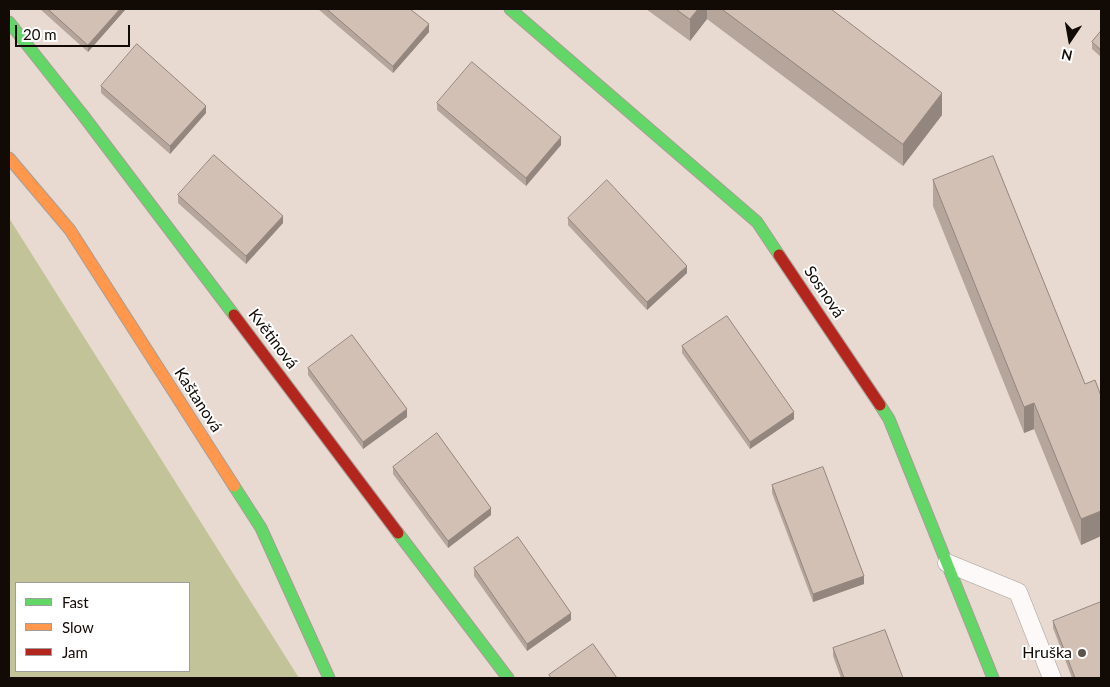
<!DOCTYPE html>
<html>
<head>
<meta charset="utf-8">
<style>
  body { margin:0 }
  #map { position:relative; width:1110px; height:687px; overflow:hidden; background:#e8dad1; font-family:Lato,sans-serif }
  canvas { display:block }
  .frame { position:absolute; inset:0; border:10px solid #110a05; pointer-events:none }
  .legend { position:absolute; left:15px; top:582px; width:175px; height:90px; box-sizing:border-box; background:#fff; border:1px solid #a09d9b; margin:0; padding:6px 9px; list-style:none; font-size:15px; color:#110a05 }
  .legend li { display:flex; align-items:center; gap:10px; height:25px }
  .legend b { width:25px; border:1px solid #a09d9b }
  .north { position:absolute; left:1045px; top:15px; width:50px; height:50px; -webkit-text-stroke:4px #fff; paint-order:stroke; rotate:192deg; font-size:14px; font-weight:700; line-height:20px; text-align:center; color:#110a05 }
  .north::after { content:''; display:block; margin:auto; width:18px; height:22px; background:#110a05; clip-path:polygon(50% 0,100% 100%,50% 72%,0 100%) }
  .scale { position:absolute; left:15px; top:25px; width:115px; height:22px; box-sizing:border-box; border:2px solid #110a05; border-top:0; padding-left:6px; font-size:15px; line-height:18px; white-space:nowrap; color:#110a05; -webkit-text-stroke:4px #fff; paint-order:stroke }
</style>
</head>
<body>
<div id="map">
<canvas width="1110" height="687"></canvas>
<div class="frame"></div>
<ul class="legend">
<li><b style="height:6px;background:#63d668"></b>Fast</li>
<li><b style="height:6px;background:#ff974d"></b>Slow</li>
<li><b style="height:6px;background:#b3261e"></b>Jam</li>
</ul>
<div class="north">N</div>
<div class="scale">20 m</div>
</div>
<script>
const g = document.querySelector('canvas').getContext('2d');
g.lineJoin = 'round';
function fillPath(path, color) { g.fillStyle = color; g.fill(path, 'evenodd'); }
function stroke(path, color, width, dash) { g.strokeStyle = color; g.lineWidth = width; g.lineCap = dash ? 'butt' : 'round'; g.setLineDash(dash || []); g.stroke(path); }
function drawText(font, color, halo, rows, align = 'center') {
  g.font = font + ' Lato,sans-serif'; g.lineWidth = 4; g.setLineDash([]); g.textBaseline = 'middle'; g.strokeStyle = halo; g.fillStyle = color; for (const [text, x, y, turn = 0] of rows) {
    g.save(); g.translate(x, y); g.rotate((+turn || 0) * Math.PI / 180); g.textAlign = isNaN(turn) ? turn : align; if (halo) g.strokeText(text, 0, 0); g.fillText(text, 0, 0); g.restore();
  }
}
const forest = new Path2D(`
  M 9,218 L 299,678 L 9,678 ZM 16,583 L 189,583 L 189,671 L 16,671 Z`);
const lane = new Path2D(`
  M 947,563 L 1018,592 L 1052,678`);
const fast = new Path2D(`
  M 510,9 L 757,222 L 779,255
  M 9,22 L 82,114 L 234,315
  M 880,405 L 889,419 L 993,678
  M 234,486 L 261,528 L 329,678
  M 398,533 L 508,678`);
const slow = new Path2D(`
  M 9,158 L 70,230 L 234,486`);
const jam = new Path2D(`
  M 779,255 L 880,405
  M 234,315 L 398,533`);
const wall = new Path2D(`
  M 40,9 L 125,9 L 125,10 L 88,52 Z
  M 318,9 L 410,9 L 429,32 L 393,73 Z
  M 646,9 L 831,9 L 942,115 L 903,166 L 707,19 L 690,41 Z
  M 1101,31 L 1101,57 L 1092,49 L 1092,42 Z
  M 101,86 L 206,113 L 170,154 L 101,93 Z
  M 437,103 L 561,145 L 526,186 L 437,110 Z
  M 933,180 L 1085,384 L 1101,396 L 1101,536 L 1081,545 L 1034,429 L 1024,433 L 933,206 Z
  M 178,195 L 283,223 L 246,264 L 178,203 Z
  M 568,218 L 687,273 L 647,310 L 568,225 Z
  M 682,346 L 794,419 L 750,449 L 682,353 Z
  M 308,368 L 407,417 L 363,449 L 308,375 Z
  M 393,467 L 491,515 L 448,548 L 393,474 Z
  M 772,485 L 864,584 L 813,602 L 772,493 Z
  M 474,568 L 571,620 L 527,651 L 474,576 Z
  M 1053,621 L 1101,678 L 1072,678 L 1053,628 Z
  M 833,648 L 903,678 L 841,678 L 833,656 Z`);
const shadedWall = new Path2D(`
  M 120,9 L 125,9 L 125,10 L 88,52 L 88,45 Z
  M 698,9 L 707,9 L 707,19 L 690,41 L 690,19 Z
  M 429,24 L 429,32 L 393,73 L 393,66 Z
  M 942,93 L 942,115 L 903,166 L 903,144 Z
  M 206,106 L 206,113 L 170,154 L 170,146 Z
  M 561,137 L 561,145 L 526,186 L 526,178 Z
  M 283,216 L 283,223 L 246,264 L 246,256 Z
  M 687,266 L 687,273 L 647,310 L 647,302 Z
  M 1034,403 L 1034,429 L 1024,433 L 1024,407 Z
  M 407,409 L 407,417 L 363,449 L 363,442 Z
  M 794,412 L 794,419 L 750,449 L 750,442 Z
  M 491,508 L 491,515 L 448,548 L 448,541 Z
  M 1101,511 L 1101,536 L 1081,545 L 1081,519 Z
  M 864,576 L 864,584 L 813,602 L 813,594 Z
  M 571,613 L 571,620 L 527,651 L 527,644 Z`);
const building = new Path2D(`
  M 48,9 L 120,9 L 88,45 Z
  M 327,9 L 410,9 L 429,24 L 393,66 Z
  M 676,9 L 698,9 L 690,19 Z
  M 722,9 L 831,9 L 942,93 L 903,144 Z
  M 1101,31 L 1101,50 L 1092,42 Z
  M 137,44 L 206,106 L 170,146 L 101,86 Z
  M 472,62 L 561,137 L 526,178 L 437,103 Z
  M 214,155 L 283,216 L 246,256 L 178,195 Z
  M 993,156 L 1085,384 L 1095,380 L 1101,396 L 1101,511 L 1081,519 L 1034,403 L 1024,407 L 933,180 Z
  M 607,180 L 687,266 L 647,302 L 568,218 Z
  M 727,316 L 794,412 L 750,442 L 682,346 Z
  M 352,335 L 407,409 L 363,442 L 308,368 Z
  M 437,433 L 491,508 L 448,541 L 393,467 Z
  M 823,467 L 864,576 L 813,594 L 772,485 Z
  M 518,537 L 571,613 L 527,644 L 474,568 Z
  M 1101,602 L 1101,678 L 1075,678 L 1053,621 Z
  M 885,630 L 903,678 L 844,678 L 833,648 Z
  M 593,644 L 617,678 L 551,678 L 549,675 Z`);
const markers = [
  [1082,653,5,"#5c534c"]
];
const streetNames = [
  ["Sosnová",824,292,56],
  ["Květinová",273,339,53],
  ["Kaštanová",198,400,57]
];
const poiNames = [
  ["Hruška",1072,653]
];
fillPath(forest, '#c2c399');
stroke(lane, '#a89e97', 19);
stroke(fast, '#a89e97', 13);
stroke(slow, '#a89e97', 13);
stroke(jam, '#a89e97', 13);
stroke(lane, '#fcf9f8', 18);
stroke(fast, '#63d668', 11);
stroke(slow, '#ff974d', 11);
stroke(jam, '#b3261e', 11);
fillPath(wall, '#b5a59b');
fillPath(shadedWall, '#93867e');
fillPath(building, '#d2c0b4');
stroke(building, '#93867e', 1);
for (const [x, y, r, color] of markers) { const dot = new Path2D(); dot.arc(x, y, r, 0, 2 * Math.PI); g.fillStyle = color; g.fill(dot); stroke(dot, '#fff', 2); }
drawText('16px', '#110a05', '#fff', streetNames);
drawText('16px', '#110a05', '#fff', poiNames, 'right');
</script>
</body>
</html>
